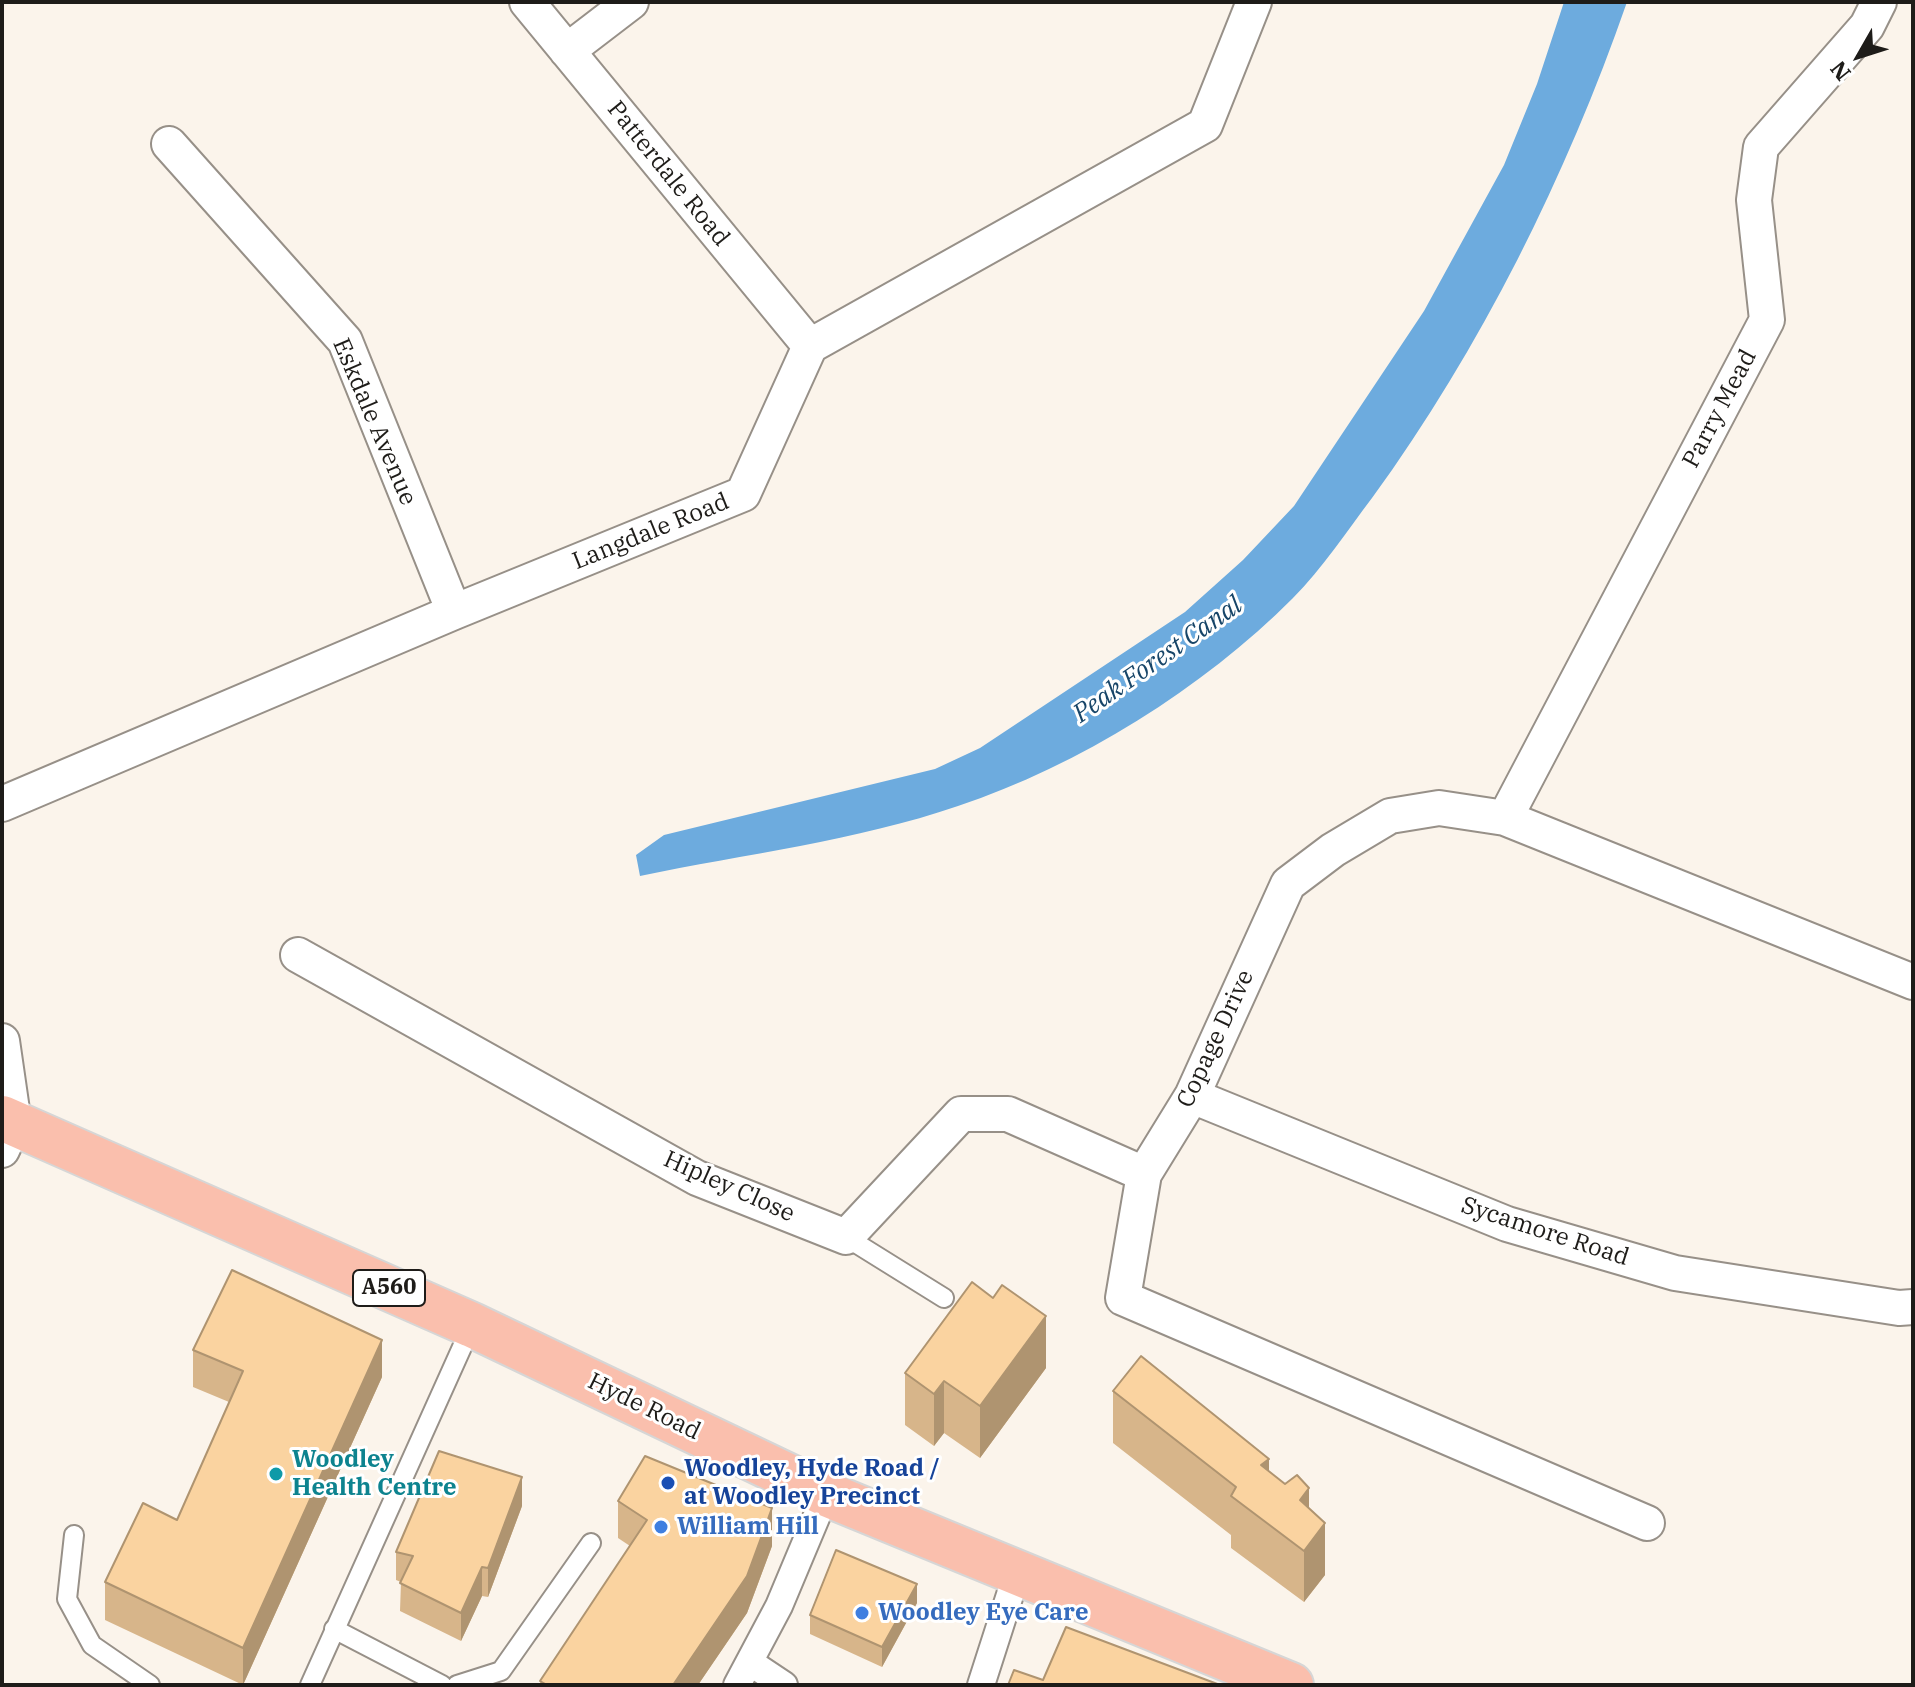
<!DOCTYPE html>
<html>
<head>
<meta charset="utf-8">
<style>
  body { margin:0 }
  #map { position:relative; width:1915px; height:1687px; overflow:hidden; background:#fbf4eb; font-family:"IBM Plex Serif",serif }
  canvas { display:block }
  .frame { position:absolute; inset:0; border:4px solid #1e1c19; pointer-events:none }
  .north { position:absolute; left:1819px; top:16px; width:80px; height:80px; -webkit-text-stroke:6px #fff; paint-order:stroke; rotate:231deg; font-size:22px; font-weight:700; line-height:32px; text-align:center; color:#1e1c19 }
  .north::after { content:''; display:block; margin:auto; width:28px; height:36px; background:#1e1c19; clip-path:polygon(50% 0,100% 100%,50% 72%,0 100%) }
</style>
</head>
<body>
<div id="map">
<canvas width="1915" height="1687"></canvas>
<div class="frame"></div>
<div class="north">N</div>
</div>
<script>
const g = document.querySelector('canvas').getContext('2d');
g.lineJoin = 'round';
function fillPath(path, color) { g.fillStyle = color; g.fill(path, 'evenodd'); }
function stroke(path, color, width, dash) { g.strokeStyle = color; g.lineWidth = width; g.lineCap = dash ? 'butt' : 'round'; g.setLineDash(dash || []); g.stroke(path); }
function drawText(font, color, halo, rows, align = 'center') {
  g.font = font + ' "IBM Plex Serif",serif'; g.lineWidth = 6; g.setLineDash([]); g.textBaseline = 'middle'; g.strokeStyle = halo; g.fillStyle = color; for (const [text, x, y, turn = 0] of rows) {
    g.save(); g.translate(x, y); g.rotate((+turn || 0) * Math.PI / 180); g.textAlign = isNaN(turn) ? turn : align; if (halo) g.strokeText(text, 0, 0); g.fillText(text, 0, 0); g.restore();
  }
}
const water = new Path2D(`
  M 1564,2 L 1627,2 C 1566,177 1481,348 1372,498 C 1347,531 1322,569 1293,598 C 1202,689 1080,765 958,806 C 856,841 745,854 640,876 L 636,855 L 664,835 L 935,769 L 980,748 L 1185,612 L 1243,560 L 1294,506 L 1424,311 L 1504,165 L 1537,84 Z`);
const service = new Path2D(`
  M 846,1237 L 944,1298
  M 74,1535 L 67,1599 L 92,1645 L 150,1685
  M 334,1629 L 442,1685
  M 310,1685 L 472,1325
  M 457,1685 L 501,1671 L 591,1543`);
const pedestrian = new Path2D(`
  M 751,1663 L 784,1685
  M 737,1685 L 779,1606 L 826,1494
  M 981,1685 L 1017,1573`);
const minor = new Path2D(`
  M 527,2 L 810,346
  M 567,51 L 631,2
  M 169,144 L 345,341 L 454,612
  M 2,804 L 454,612 L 743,494 L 810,346 L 1205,125 L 1254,2
  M 1505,818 L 1767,320 L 1754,200 L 1761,147 L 1867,26 L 1879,2
  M 298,955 L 697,1178 L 846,1237 L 961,1114 L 1008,1114 L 1144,1174
  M 2,1041 L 14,1124 L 2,1150
  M 1192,1096 L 1507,1224 L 1675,1273 L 1899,1308 L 1913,1307
  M 1647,1523 L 1123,1298 L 1144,1174 L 1192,1096 L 1288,884 L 1333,850 L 1390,816 L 1439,808 L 1505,818 L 1913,982`);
const primary = new Path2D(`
  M 2,1118 L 472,1325 L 826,1494 L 1291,1685`);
const wall = new Path2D(`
  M 193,1350 L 382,1377 L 243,1685 L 105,1620 L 105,1582 L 177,1520 L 229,1402 L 193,1387 Z
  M 1046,1368 L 980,1458 L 944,1433 L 934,1446 L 905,1425 L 905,1373 Z
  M 1113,1391 L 1269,1471 L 1309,1508 L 1325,1575 L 1304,1602 L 1231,1548 L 1231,1535 L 1113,1443 Z
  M 618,1501 L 772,1546 L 747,1613 L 698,1685 L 540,1685 L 540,1681 L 630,1546 L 618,1538 Z
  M 522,1506 L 488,1597 L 482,1596 L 461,1641 L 400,1611 L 401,1582 L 396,1580 L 396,1552 Z
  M 917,1603 L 882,1667 L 810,1634 L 810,1615 Z`);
const shadedWall = new Path2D(`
  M 1046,1316 L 1046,1368 L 980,1458 L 980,1406 Z
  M 382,1340 L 382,1377 L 243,1685 L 243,1648 Z
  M 944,1381 L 944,1433 L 934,1446 L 934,1394 Z
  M 1269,1459 L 1269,1511 L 1261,1465 Z
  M 522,1477 L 522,1506 L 488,1597 L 488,1568 Z
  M 1309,1488 L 1309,1540 L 1300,1500 Z
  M 772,1508 L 772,1546 L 747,1613 L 698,1685 L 673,1685 Z
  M 1325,1523 L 1325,1575 L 1304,1602 L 1304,1551 Z
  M 482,1567 L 482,1596 L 461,1641 L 461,1613 Z
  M 917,1584 L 917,1603 L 882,1667 L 882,1647 Z`);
const building = new Path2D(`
  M 232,1270 L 382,1340 L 243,1648 L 105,1582 L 143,1503 L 177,1520 L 243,1371 L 193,1350 Z
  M 972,1282 L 993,1298 L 1002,1285 L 1046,1316 L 980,1406 L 944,1381 L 934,1394 L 905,1373 Z
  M 1141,1356 L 1269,1459 L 1261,1465 L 1285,1484 L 1297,1475 L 1309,1488 L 1300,1500 L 1325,1523 L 1304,1551 L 1231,1496 L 1236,1487 L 1113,1391 Z
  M 439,1451 L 522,1477 L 488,1568 L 482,1567 L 461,1613 L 400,1583 L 413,1556 L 396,1552 Z
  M 645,1456 L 772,1508 L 747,1576 L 673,1685 L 547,1685 L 540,1681 L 647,1520 L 618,1501 Z
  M 836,1550 L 917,1584 L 882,1647 L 810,1615 Z
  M 1066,1627 L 1220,1685 L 1008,1685 L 1014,1670 L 1043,1680 Z`);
const markers = [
  [276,1474,8,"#0f9aa8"],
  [668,1483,8,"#1a4fb4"],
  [661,1527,8,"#3f7fe0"],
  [862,1613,8,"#3f7fe0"]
];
const shields = [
  [389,1288,72]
];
const shieldNames = [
  ["A560",389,1288]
];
const streetNames = [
  ["Patterdale Road",668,174,51],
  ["Parry Mead",1720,409,-62],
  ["Eskdale Avenue",374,422,67],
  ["Langdale Road",651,532,-22],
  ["Copage Drive",1216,1039,-65],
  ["Hipley Close",729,1187,24],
  ["Sycamore Road",1545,1232,18],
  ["Hyde Road",644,1407,26]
];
const cultureNames = [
  ["Woodley",292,1460],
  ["Health Centre",292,1488]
];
const transitNames = [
  ["Woodley, Hyde Road /",684,1469],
  ["at Woodley Precinct",684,1497]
];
const shopNames = [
  ["William Hill",677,1527],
  ["Woodley Eye Care",878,1613]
];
const waterNames = [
  ["Peak Forest Canal",1158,660,-35]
];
fillPath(water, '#6dabde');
stroke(service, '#979088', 22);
stroke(pedestrian, '#979088', 30);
stroke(minor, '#979088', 38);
stroke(primary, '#d6d6d6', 48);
stroke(service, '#fff', 18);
stroke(pedestrian, '#fff', 26);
stroke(minor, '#fff', 34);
stroke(primary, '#fabfad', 44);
fillPath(wall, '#d7b58a');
fillPath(shadedWall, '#af9470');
fillPath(building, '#fad3a0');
stroke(building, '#af9470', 2);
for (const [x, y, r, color] of markers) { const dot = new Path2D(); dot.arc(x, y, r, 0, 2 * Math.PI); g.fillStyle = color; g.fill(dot); stroke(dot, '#fff', 3); }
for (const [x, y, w] of shields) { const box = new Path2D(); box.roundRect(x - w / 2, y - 18, w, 36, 6); g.fillStyle = '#fff'; g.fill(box); stroke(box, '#1e1c19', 2); }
drawText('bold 22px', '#1e1c19', null, shieldNames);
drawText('24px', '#1e1c19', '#fff', streetNames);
drawText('bold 24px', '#0d838f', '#fff', cultureNames, 'left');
drawText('bold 24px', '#164399', '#fff', transitNames, 'left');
drawText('bold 24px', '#366cbe', '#fff', shopNames, 'left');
drawText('italic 26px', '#174568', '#fff', waterNames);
</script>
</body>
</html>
